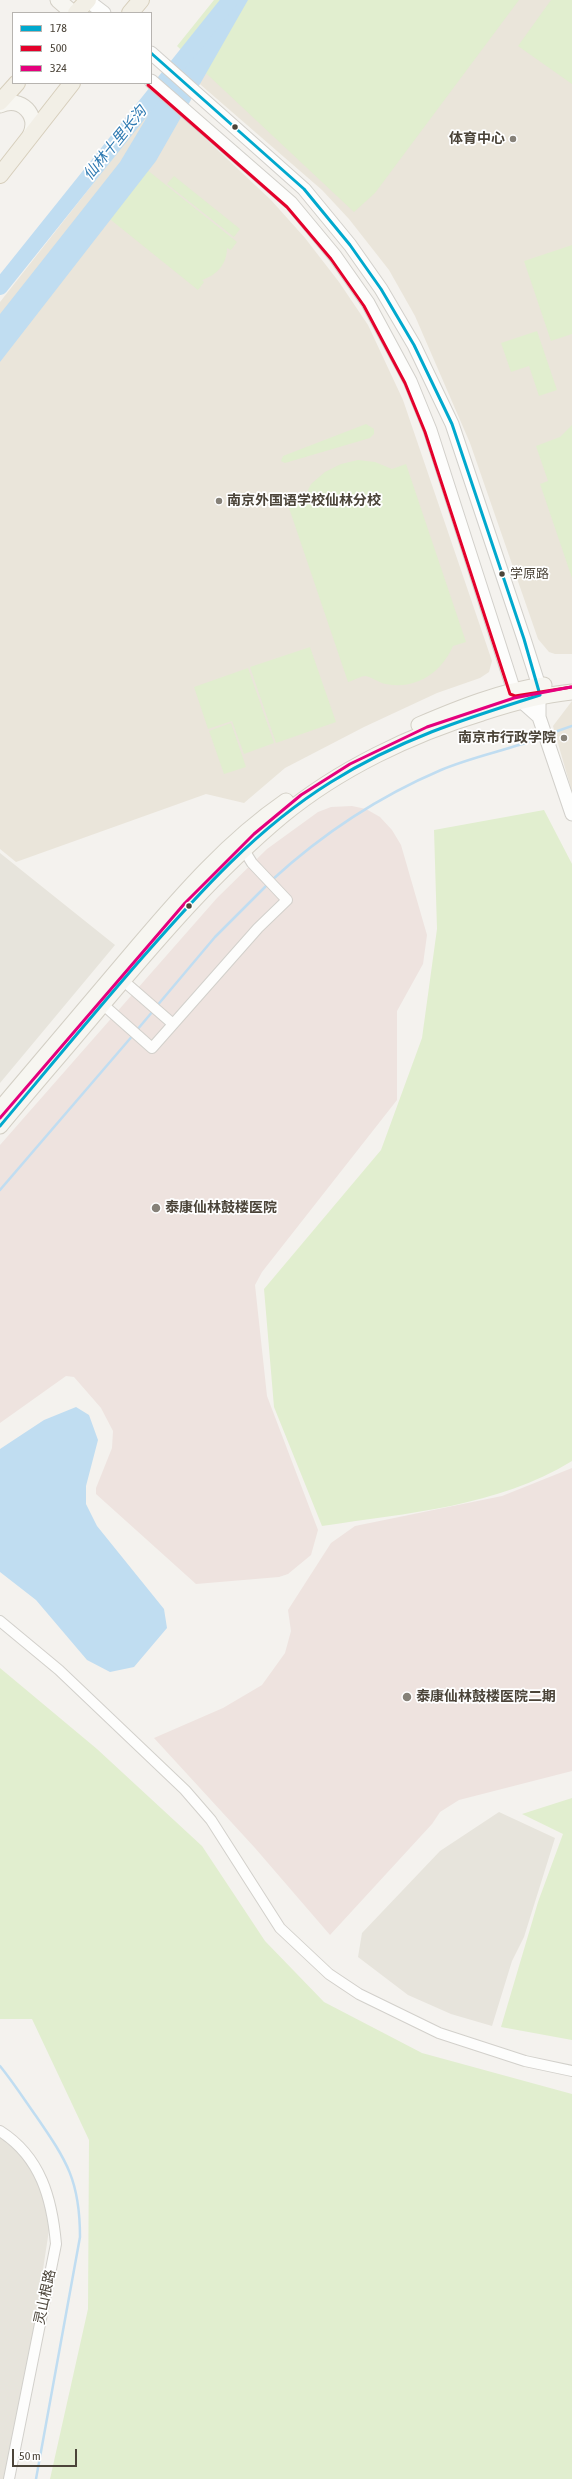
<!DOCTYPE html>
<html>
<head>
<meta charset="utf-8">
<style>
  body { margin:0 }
  #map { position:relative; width:572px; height:2479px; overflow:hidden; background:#f4f2ee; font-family:"Asap Condensed",sans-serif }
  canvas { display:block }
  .legend { position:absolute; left:12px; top:12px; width:140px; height:72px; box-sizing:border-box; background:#fff; border:1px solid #b7b4b0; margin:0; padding:5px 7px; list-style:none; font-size:12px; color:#4b4439 }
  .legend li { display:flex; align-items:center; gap:8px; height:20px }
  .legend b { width:20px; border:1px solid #b7b4b0 }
  .scale { position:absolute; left:12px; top:2449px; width:65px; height:18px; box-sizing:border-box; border:2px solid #4b4439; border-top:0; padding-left:5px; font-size:12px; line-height:14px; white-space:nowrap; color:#4b4439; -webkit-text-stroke:3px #fff; paint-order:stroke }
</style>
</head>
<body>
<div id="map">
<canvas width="572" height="2479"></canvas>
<ul class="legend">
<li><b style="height:5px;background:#00a9ce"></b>178</li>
<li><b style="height:5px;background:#e4002b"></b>500</li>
<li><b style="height:5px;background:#e5007d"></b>324</li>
</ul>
<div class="scale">50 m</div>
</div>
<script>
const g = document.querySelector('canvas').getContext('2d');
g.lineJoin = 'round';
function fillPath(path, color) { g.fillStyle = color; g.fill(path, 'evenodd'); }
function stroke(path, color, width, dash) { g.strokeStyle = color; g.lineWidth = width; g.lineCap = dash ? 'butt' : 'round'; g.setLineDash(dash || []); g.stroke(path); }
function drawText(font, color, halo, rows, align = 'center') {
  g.font = font + ' "Asap Condensed","Noto Sans SC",sans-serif'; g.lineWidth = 3.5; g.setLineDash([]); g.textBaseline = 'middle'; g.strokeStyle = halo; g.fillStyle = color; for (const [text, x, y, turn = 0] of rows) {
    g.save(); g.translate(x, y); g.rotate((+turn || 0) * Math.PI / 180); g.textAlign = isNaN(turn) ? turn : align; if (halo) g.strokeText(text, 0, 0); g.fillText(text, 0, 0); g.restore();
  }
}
const residential = new Path2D(`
  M 0,853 L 115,945 L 0,1083 Z
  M 499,1812 L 555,1838 L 524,1937 L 512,1961 L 492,2026 L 451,2014 L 408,1995 L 358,1957 L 362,1933 L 440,1851 Z
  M 0,2136 L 21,2151 L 42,2188 L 49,2230 L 25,2388 L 8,2479 L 0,2479 Z`);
const education = new Path2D(`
  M 222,0 L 572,0 L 572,654 L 555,654 L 549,652 L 538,639 L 470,443 L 415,316 L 389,270 L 349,219 L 322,190 L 179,66 L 178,54 Z
  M 161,97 L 271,200 L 305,238 L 339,282 L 368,325 L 403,400 L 492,661 L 489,672 L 480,678 L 437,693 L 364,727 L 285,768 L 244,803 L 206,794 L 16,862 L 0,849 L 0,302 Z
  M 572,701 L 572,792 L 553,726 Z`);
const medical = new Path2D(`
  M 352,806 L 366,809 L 380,817 L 392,830 L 401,845 L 427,935 L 423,964 L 397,1011 L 397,1100 L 262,1272 L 255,1285 L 267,1396 L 318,1530 L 311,1555 L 288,1574 L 279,1577 L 196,1584 L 96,1494 L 96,1488 L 112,1448 L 113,1431 L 101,1408 L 74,1377 L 66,1376 L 0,1423 L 0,1145 L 217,898 L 267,849 L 318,812 L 331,807 Z
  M 572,1468 L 572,1771 L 459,1800 L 440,1812 L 432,1824 L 330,1935 L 255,1848 L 154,1738 L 223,1708 L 262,1685 L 285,1653 L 291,1631 L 288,1610 L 331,1543 L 355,1526 L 502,1496 Z`);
const green = new Path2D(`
  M 214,0 L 519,0 L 375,193 L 354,212 L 177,46 Z
  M 551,0 L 572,0 L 572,84 L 518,46 Z
  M 146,169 L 237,242 L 231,250 L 227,248 C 227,264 217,275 202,280 L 204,282 L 198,290 L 106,216 Z
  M 174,176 L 240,229 L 234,237 L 167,184 Z
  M 572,245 L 572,334 L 551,341 L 524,261 Z
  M 537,331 L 557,390 L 539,396 L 529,366 L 511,372 L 501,343 Z
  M 366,424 L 374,429 L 374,434 L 370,438 L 285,463 L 281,461 L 283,456 Z
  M 572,425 L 572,578 L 540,484 L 548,481 L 536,446 L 560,437 Z
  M 358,460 L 375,462 L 392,469 L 406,464 L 466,642 L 453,646 C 441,673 416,690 386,684 C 379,683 372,677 365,676 C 361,676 352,681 348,682 L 288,505 L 303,500 L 311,484 L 325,472 L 341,464 Z
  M 310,647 L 336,722 L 276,743 L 250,667 Z
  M 248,668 L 274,743 L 244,754 L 232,721 L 208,729 L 194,687 Z
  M 231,723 L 246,767 L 224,774 L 209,731 Z
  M 544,810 L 572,864 L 572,1461 C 497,1507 407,1513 322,1526 L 274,1407 L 264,1289 L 381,1150 L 422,1038 L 437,929 L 434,830 Z
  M 0,1668 L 97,1749 L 202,1846 L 265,1941 L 324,2002 L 422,2053 L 572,2094 L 572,2479 L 50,2479 L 88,2309 L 89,2140 L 32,2019 L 0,2019 Z
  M 572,1798 L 572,2040 L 501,2027 L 538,1902 L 563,1834 L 522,1814 Z`);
const water = new Path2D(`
  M 224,0 L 248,0 L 156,161 L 0,362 L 0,314 L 120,162 L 153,107 Z
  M 76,1407 L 89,1415 L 98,1440 L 86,1486 L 86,1504 L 97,1526 L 164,1609 L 167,1628 L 134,1667 L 110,1672 L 87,1660 L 36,1600 L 0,1572 L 0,1449 L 44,1420 Z`);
const stream = new Path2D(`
  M 549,734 L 572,726
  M 272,880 C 321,835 380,796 441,770 C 474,756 509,750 542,737
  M 156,1007 L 215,937 L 268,884
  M 137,1030 L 153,1011
  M 0,1190 L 134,1034
  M 0,2066 C 13,2082 24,2099 36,2116 C 67,2161 80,2181 80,2237 L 36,2479`);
const river = new Path2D(`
  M 0,287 L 230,0`);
const minor = new Path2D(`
  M 119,977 L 173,1024
  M 99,1001 L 152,1048 L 258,928 L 287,900 L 252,863 L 244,850
  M 0,1621 L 59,1670 L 185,1790 L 211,1820 L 280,1928 L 329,1974 L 359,1994 L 439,2033 L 525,2061 L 572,2071
  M 0,2131 C 41,2157 52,2199 56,2244 L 9,2479`);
const tertiary = new Path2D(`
  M 87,0 L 104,13
  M 151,53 L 304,189 L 350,245 L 381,289 L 414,345 L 452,424 L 524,639 L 539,686 L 539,717 L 572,814
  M 151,81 L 291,203 L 335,256 L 368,303 L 410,381 L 430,430 L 514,691 L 521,701 L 539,717`);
const secondary = new Path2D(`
  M 58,0 L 73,13
  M 0,105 C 21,96 40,115 30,136
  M 419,725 C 459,708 501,691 544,685
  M 0,1109 C 46,1055 91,1001 137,947 C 182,894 228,841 286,801
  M 0,1126 C 34,1085 69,1045 103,1004 C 159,938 215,872 282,816 C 339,769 412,734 482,713 C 512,703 541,695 572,692`);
const primary = new Path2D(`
  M 76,13 L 88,0
  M 130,13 L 141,0
  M 0,102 L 17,83
  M 0,175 L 72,83`);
const bus1 = new Path2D(`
  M 0,1126 C 47,1070 94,1013 142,958 C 199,893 257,828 331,782 C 400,739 464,719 540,695 L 524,639 L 452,424 L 414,345 L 381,289 L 350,245 L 304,189 L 151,53`);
const bus2 = new Path2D(`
  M 148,85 L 287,207 L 331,259 L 364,306 L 405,383 L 425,432 L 510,694 L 515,696 L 572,687`);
const bus3 = new Path2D(`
  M 0,1118 L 185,903 L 254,834 L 301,795 L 350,764 L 427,727 L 514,698 L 571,687`);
const markers = [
  [235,127,3.5,"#4b4439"],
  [513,139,4,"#868178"],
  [219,501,4,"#868178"],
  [502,574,3.5,"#4b4439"],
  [564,738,4,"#868178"],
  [189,906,3.5,"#4b4439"],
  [156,1208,5,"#868178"],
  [407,1697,5,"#868178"]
];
const busNames = [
  ["学原路",510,574]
];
const poiNames = [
  ["体育中心",505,139,"right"],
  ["南京外国语学校仙林分校",227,501],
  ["南京市行政学院",556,738,"right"],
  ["泰康仙林鼓楼医院",165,1208],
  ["泰康仙林鼓楼医院二期",416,1697]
];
const streetNames = [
  ["灵山根路",45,2297,-78]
];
const waterNames = [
  ["仙林十里长沟",115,143,-51]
];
fillPath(residential, '#e7e4dc');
fillPath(education, '#eae5da');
fillPath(medical, '#eee3df');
fillPath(green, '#e1eecf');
fillPath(water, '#c0ddf1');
stroke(stream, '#c0ddf1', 2.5);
stroke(river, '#c0ddf1', 16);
stroke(minor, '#d2d0cb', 12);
stroke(tertiary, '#d2d0cb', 15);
stroke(secondary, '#d3cfc5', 17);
stroke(primary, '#d6cebb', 18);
stroke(minor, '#fdfdfc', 10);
stroke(tertiary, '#fdfdfc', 13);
stroke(secondary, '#f7f6f1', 15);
stroke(primary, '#f2efe6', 16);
stroke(bus1, '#00a9ce', 3);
stroke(bus2, '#e4002b', 3);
stroke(bus3, '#e5007d', 3);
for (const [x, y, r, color] of markers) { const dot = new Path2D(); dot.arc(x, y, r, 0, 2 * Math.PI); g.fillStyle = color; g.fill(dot); stroke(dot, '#fff', 1.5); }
drawText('13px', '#4b4439', '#fff', busNames, 'left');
drawText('bold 14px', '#4b4439', '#fff', poiNames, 'left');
drawText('14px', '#4b4439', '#fff', streetNames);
drawText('italic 15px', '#2e7ab2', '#fff', waterNames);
</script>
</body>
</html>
